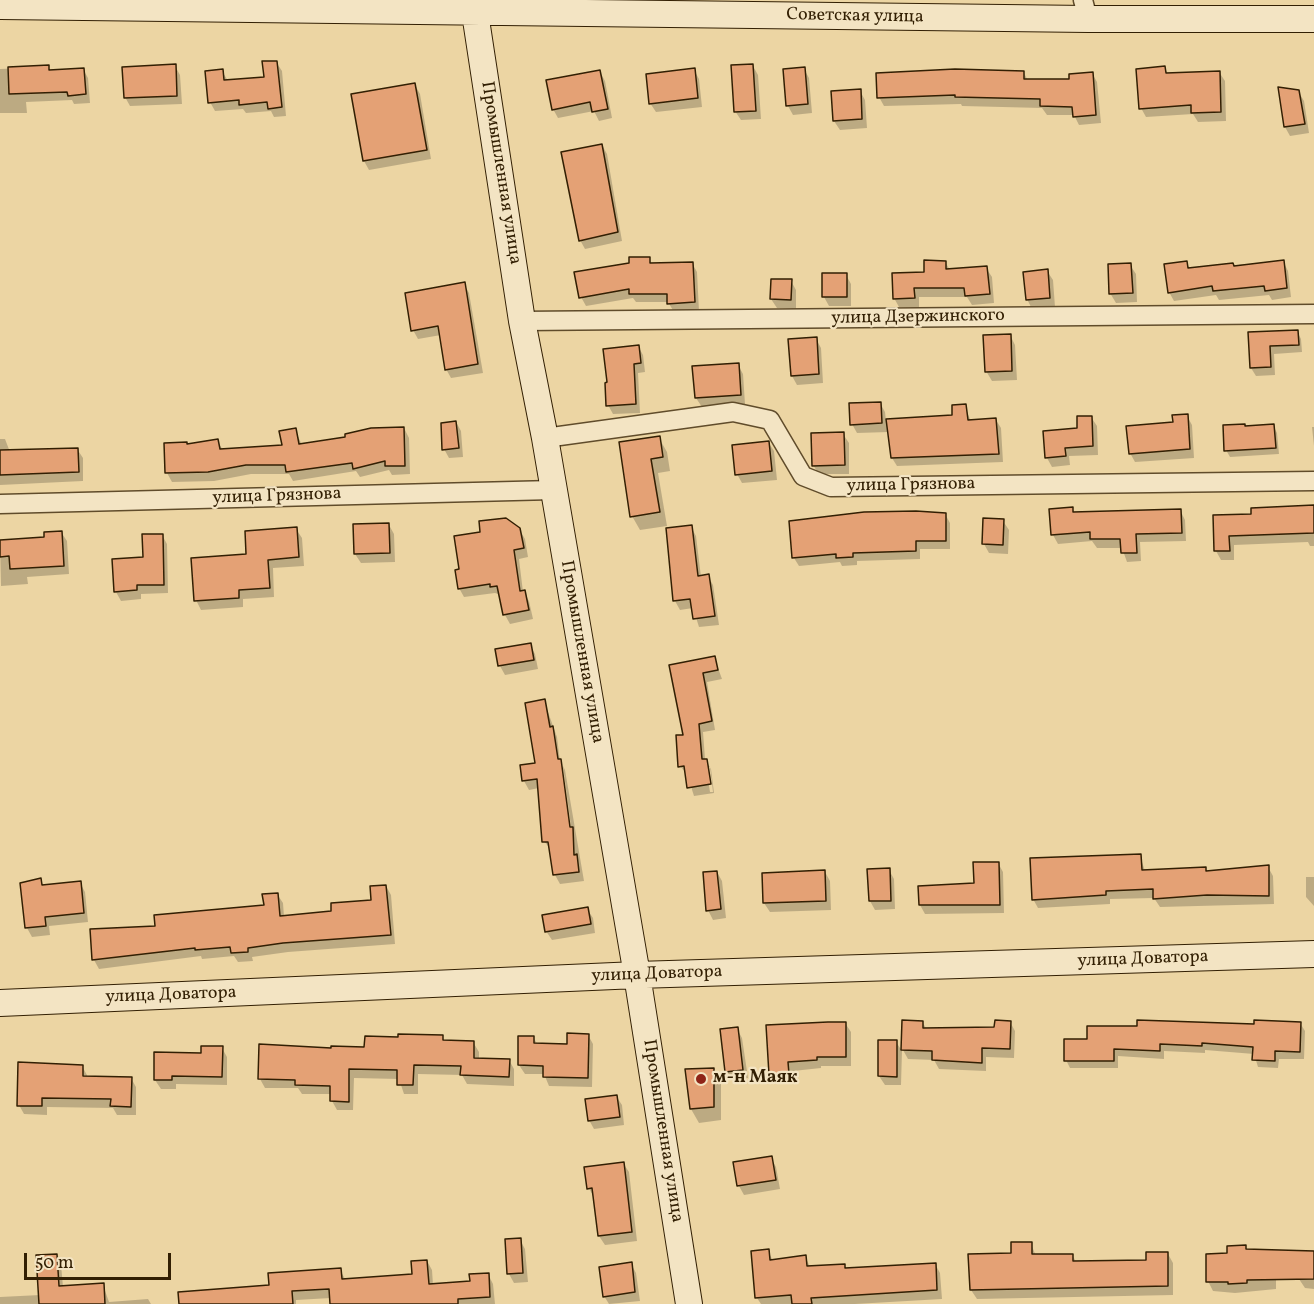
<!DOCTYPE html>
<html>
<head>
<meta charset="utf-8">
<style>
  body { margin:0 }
  #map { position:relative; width:1314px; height:1304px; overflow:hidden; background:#ecd5a3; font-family:Vollkorn,serif }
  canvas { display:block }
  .scale { position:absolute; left:24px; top:1253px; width:147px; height:27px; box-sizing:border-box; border:3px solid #321f03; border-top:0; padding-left:8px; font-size:18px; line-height:21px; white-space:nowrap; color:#321f03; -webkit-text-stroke:4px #f3e4c3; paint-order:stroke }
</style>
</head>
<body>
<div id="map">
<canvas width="1314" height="1304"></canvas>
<div class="scale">50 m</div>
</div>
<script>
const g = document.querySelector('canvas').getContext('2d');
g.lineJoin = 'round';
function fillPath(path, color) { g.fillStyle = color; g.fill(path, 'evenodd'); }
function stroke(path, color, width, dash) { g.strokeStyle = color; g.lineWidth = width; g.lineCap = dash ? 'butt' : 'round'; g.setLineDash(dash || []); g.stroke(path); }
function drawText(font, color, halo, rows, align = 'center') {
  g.font = font + ' Vollkorn,serif'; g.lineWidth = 4.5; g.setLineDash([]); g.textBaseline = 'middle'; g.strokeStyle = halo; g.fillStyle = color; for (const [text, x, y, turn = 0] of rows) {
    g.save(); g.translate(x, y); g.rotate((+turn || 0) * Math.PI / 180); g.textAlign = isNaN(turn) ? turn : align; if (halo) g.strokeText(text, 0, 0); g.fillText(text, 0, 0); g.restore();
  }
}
const shadow = new Path2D(`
  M 276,62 L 282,71 L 286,116 L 274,117 L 271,111 L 246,113 L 243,109 L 215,111 L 210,102 L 222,71 L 228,81 L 266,78 Z
  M 175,66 L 180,75 L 182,104 L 130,106 L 125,97 Z
  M 753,66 L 758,75 L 761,119 L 741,120 L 735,111 Z
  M 48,67 L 51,71 L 83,69 L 88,78 L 90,103 L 74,104 L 72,100 L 26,102 L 27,113 L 0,113 L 0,69 Z
  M 1165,68 L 1168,74 L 1219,72 L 1225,81 L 1226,121 L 1198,122 L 1193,114 L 1146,117 L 1141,108 Z
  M 804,69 L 809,78 L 812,113 L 793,115 L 788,106 Z
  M 694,70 L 699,79 L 702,107 L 656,112 L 650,103 Z
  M 600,72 L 605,81 L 612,118 L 599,121 L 594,111 L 558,118 L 553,109 Z
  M 1024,73 L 1028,81 L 1071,81 L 1092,73 L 1097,82 L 1101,123 L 1079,125 L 1074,115 L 1047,115 L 1042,108 L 962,106 L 961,104 L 884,106 L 879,97 Z
  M 415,85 L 420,94 L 431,159 L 369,170 L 364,161 Z
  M 860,91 L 865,100 L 867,128 L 840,130 L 834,121 Z
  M 1298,91 L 1304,101 L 1309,133 L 1290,136 L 1285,127 Z
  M 602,145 L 607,154 L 622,241 L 585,249 L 580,240 Z
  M 649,259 L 652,265 L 692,263 L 697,272 L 699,311 L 674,312 L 668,302 L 636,302 L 633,298 L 586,306 L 581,297 L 630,264 Z
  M 1283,261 L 1288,271 L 1291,297 L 1272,300 L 1269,295 L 1219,300 L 1216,295 L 1174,301 L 1169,292 L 1186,262 L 1190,269 Z
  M 945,262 L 950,270 L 986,268 L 992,277 L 994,303 L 972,305 L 967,297 L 919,297 L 919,307 L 899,307 L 894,298 Z
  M 1130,265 L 1136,274 L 1137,302 L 1116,303 L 1110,293 Z
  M 1047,271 L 1053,280 L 1055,307 L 1032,309 L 1027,299 Z
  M 846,275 L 851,284 L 851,306 L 829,306 L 824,297 Z
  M 791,281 L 796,290 L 796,309 L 777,308 L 771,299 Z
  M 464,284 L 469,293 L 483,373 L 451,378 L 446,369 L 441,335 L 418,339 L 413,330 Z
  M 1297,331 L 1301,339 L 1302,352 L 1274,354 L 1275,375 L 1256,376 L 1251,368 L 1250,333 Z
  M 1010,335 L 1015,345 L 1017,380 L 992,381 L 986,371 Z
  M 816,339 L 821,348 L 823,383 L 797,385 L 792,376 Z
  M 638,346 L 643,355 L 645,372 L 638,373 L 640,413 L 613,414 L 608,405 Z
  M 738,365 L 743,374 L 745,404 L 702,407 L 696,398 Z
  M 880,403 L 885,412 L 886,421 L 954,416 L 965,406 L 971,422 L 996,420 L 1001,428 L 1003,462 L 897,466 L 892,458 L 889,432 L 857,433 L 852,424 Z
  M 1187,416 L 1192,425 L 1194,458 L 1135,462 L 1130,453 Z
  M 1091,417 L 1097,426 L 1098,455 L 1069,456 L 1070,465 L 1052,467 L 1047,458 Z
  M 456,422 L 461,431 L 463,457 L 449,458 L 444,449 Z
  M 1273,425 L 1277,433 L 1279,454 L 1230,457 L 1226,450 Z
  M 1312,427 L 1314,427 L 1314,446 Z
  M 404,428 L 409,438 L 410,474 L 392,475 L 389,470 L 360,477 L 356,471 L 293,481 L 289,474 L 251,474 L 214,481 L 172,482 L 167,473 L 165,444 L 187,446 L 217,441 L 223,450 L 283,447 L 295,430 L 302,445 Z
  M 843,434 L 849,443 L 849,474 L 819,474 L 813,465 Z
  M 659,438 L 667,452 L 670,471 L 658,473 L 667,526 L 640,530 L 632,516 L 620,443 Z
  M 0,439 L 5,439 L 10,452 L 77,449 L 83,458 L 83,481 L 0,485 Z
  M 768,442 L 774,451 L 777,480 L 742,483 L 737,474 Z
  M 1314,507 L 1314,546 L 1310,546 L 1308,542 L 1234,545 L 1234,560 L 1221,560 L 1216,551 L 1215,517 L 1253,515 Z
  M 1072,508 L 1075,513 L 1180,510 L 1185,520 L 1186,541 L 1140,542 L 1141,561 L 1127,562 L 1122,548 L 1097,548 L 1092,541 L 1058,544 L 1053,535 Z
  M 945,514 L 950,523 L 950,549 L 920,549 L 920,559 L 857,561 L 857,565 L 842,566 L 840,562 L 799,566 L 794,558 Z
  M 985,520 L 1003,521 L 1009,530 L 1008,554 L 989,553 L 984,544 Z
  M 389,525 L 394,534 L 395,562 L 361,563 L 355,554 Z
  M 691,527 L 696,536 L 701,577 L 708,576 L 713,585 L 719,625 L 699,627 L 693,608 L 680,610 L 675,601 L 668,530 Z
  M 296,529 L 302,538 L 304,566 L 273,568 L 274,597 L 243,599 L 243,607 L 201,610 L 196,600 L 248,555 Z
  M 519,529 L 525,539 L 528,557 L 519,559 L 523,592 L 529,601 L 533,619 L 510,624 L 505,615 L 501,595 L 495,593 L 464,597 L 459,588 Z
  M 61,532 L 67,541 L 69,574 L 27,577 L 28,584 L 1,586 L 0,542 L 46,539 Z
  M 162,535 L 167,544 L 168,593 L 141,594 L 141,599 L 121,601 L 116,592 Z
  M 530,645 L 535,654 L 538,669 L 505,675 L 500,666 L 497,651 Z
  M 714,657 L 722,679 L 707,682 L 715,730 L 703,732 L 705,759 L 711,769 L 714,793 L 694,796 L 687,774 L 680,766 L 685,736 L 671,666 ZM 706,767 L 710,767 L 713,792 L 710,792 Z
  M 544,701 L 557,737 L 569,835 L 572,834 L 563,766 L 565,770 L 584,881 L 560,884 L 555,875 L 551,850 L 544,841 L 539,788 L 529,790 L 524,781 L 522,767 L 537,764 Z
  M 1140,856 L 1145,871 L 1205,869 L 1207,872 L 1268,867 L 1273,876 L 1274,904 L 1160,907 L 1154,898 L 1110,899 L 1110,904 L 1038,908 L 1033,899 Z
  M 998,863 L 1003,872 L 1004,913 L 925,914 L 920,905 L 976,885 Z
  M 889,870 L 894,879 L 895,909 L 875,910 L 870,901 L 869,871 Z
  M 717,872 L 722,881 L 726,918 L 713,920 L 708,910 Z
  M 825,872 L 830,881 L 831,910 L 770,912 L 764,903 Z
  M 1306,877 L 1314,877 L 1314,906 L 1306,897 Z
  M 40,880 L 44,886 L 80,883 L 85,892 L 88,922 L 49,926 L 50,935 L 32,937 L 27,928 L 21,884 Z
  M 386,886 L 391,895 L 395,944 L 288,952 L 252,957 L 253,961 L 238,962 L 234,956 L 202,959 L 201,956 L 99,969 L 94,960 L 157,927 L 265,907 L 277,894 L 283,903 L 284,917 L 333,913 L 373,901 Z
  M 587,909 L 593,918 L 595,933 L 552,940 L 546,931 Z
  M 1010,1022 L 1015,1031 L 1014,1058 L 986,1057 L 986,1071 L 939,1069 L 934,1060 L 908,1059 L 903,1050 L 923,1023 L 927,1030 L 996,1028 Z
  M 845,1023 L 851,1032 L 851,1066 L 821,1066 L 821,1068 L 793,1071 L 793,1083 L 776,1084 L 770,1075 L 768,1026 Z
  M 1300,1023 L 1305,1031 L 1304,1059 L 1279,1059 L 1278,1068 L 1258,1067 L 1254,1054 L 1205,1050 L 1205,1053 L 1164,1051 L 1164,1059 L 1118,1056 L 1118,1068 L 1070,1068 L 1066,1060 L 1088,1041 Z
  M 737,1029 L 742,1038 L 748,1078 L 732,1080 L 727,1071 Z
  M 588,1035 L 593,1044 L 592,1087 L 549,1086 L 544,1074 L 525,1074 L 519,1065 L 533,1037 L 538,1045 L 568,1045 Z
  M 442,1037 L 445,1042 L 473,1042 L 479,1052 L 479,1059 L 509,1060 L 514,1069 L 514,1086 L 467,1084 L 462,1075 L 418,1074 L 418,1094 L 404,1094 L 399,1079 L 354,1078 L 353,1110 L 337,1110 L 332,1101 L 332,1094 L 302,1094 L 298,1088 L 265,1088 L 260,1079 L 333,1050 L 366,1048 Z
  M 896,1042 L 902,1051 L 901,1085 L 885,1085 L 879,1076 Z
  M 222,1048 L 227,1057 L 227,1085 L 176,1084 L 176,1089 L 161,1089 L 155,1080 Z
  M 82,1066 L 88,1077 L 131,1078 L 136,1087 L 136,1115 L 117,1115 L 113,1108 L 47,1107 L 47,1115 L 24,1114 L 19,1105 Z
  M 713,1070 L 721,1084 L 721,1120 L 699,1123 L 691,1109 Z
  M 616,1096 L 622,1105 L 624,1125 L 594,1129 L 589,1120 Z
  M 771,1158 L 776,1167 L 780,1189 L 744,1195 L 739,1186 L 735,1164 Z
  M 623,1163 L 629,1172 L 637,1241 L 605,1245 L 599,1236 L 594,1198 L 589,1188 Z
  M 520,1240 L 525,1249 L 528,1282 L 514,1283 L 509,1274 Z
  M 1031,1244 L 1036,1256 L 1072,1255 L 1077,1263 L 1147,1261 L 1168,1254 L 1173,1263 L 1173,1295 L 977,1299 L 971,1290 L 1012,1254 Z
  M 1245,1247 L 1247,1251 L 1314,1253 L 1314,1289 L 1305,1288 L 1299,1279 L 1276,1278 L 1276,1289 L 1235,1293 L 1213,1291 L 1208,1281 L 1229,1255 Z
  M 768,1251 L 773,1261 L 805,1256 L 810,1267 L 844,1265 L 846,1269 L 935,1264 L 940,1273 L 942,1299 L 855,1304 L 761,1304 L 757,1298 Z
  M 56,1255 L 61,1264 L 63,1287 L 103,1285 L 109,1302 L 148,1299 L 151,1304 L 0,1304 L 0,1297 L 40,1295 Z
  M 427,1261 L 432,1270 L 433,1285 L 471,1282 L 488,1274 L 493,1284 L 495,1304 L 331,1304 L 331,1298 L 296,1300 L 296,1304 L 181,1304 L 340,1270 L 345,1279 L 413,1275 Z
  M 631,1264 L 636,1273 L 640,1301 L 609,1304 L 604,1296 Z`);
const building = new Path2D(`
  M 262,61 L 277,61 L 282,107 L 268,109 L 267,102 L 239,105 L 239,100 L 208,103 L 205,71 L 223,69 L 224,80 L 264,77 Z
  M 176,64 L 177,96 L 124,98 L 122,67 Z
  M 753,64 L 756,111 L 734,112 L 731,65 Z
  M 49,65 L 49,70 L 84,68 L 86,94 L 68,96 L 67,92 L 9,94 L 8,67 Z
  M 1165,66 L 1166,73 L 1220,71 L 1221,112 L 1191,113 L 1191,105 L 1139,109 L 1136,69 Z
  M 805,67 L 808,104 L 786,106 L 783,69 Z
  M 695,68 L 698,98 L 649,104 L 646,74 Z
  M 955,69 L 1024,71 L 1024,79 L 1069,79 L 1069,74 L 1093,72 L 1096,115 L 1073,117 L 1072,107 L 1040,106 L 1040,99 L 955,97 L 955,95 L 877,98 L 876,73 Z
  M 600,70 L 608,109 L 592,112 L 590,102 L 552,110 L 546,80 Z
  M 415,83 L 427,150 L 363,161 L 351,94 Z
  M 1278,87 L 1299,90 L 1305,124 L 1284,127 Z
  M 861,89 L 862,119 L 833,121 L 831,91 Z
  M 602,144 L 618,232 L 579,241 L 561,152 Z
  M 629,257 L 650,257 L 650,263 L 693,262 L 695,302 L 667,304 L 667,294 L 629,294 L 629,289 L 579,298 L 574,272 L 629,263 Z
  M 924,260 L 946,261 L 946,269 L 987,266 L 990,294 L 965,296 L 964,288 L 914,288 L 915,298 L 893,299 L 892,273 L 924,272 Z
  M 1284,260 L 1287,288 L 1265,291 L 1264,286 L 1213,291 L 1212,286 L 1168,293 L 1164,264 L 1187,261 L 1188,268 L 1233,263 L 1234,266 Z
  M 1131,263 L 1133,293 L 1109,294 L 1108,264 Z
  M 1048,269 L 1050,298 L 1026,300 L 1023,272 Z
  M 822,273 L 847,273 L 847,297 L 822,297 Z
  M 771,279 L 792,279 L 791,300 L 770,299 Z
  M 465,282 L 478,364 L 445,370 L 438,326 L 411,331 L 405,293 Z
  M 1298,330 L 1299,345 L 1270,346 L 1271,367 L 1250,368 L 1248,332 Z
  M 1011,334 L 1012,371 L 985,372 L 983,335 Z
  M 817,337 L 819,374 L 791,376 L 788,339 Z
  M 639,345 L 641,363 L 634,364 L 636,404 L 606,406 L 605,383 L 607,382 L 603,349 Z
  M 739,363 L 741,395 L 695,398 L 692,366 Z
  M 881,402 L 882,423 L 850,425 L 849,403 Z
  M 966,404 L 968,420 L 996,418 L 999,454 L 891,458 L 886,419 L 952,415 L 952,405 Z
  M 1188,414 L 1190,449 L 1129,454 L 1126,426 L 1173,422 L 1172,415 Z
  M 1077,416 L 1092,416 L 1093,446 L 1065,448 L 1066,456 L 1045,458 L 1043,431 L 1077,428 Z
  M 456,421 L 459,448 L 442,450 L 441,423 Z
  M 1245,424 L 1245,426 L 1274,424 L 1276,448 L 1224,451 L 1223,425 Z
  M 404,427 L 405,466 L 385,466 L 385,461 L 353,469 L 352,463 L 286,472 L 285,465 L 246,465 L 208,472 L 165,473 L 164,443 L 187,442 L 187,444 L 218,439 L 220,449 L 282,445 L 279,431 L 296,428 L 299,444 L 345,437 L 345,434 L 371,428 Z
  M 844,432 L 845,465 L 812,466 L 811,433 Z
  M 660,436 L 663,457 L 651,459 L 660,512 L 630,517 L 619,442 Z
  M 769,441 L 772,471 L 735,475 L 732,445 Z
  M 78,448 L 79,472 L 0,475 L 0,450 Z
  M 1314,505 L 1314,533 L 1229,536 L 1230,551 L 1214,551 L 1213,515 L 1251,514 L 1251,508 Z
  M 1073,507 L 1073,512 L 1181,509 L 1182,533 L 1136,534 L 1137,553 L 1121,553 L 1120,539 L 1090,539 L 1090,532 L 1051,535 L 1049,509 Z
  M 916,511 L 946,513 L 946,541 L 916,541 L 916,551 L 853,553 L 853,557 L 836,558 L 836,554 L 792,558 L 789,521 L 864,512 Z
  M 506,518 L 520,528 L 524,548 L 514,550 L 520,591 L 525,590 L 529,610 L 503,615 L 497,586 L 490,587 L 490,584 L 458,589 L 455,570 L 459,569 L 454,536 L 480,532 L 479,521 Z
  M 983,518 L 1004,519 L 1003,545 L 982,544 Z
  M 389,523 L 390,553 L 354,554 L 353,524 Z
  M 692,525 L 698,576 L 709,574 L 715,616 L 693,619 L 690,599 L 673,601 L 666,528 Z
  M 297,527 L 299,557 L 268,560 L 270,588 L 239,590 L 239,598 L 194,601 L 191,558 L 246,554 L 245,531 Z
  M 62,531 L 64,566 L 10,569 L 9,556 L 0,557 L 0,540 L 44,537 L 44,532 Z
  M 142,534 L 163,534 L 164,585 L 137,585 L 137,590 L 114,592 L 112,559 L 143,557 Z
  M 531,643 L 534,660 L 498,666 L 495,649 Z
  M 715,656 L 718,670 L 703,673 L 712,721 L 699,724 L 702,759 L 707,759 L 711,784 L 687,788 L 684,766 L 678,767 L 676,735 L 683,735 L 669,665 Z
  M 545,699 L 550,727 L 553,726 L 558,759 L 561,759 L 570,827 L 573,827 L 574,855 L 577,854 L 579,872 L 553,875 L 548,842 L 542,842 L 537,779 L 522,781 L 520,765 L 535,763 L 525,703 Z
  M 1141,854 L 1142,870 L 1206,867 L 1206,871 L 1269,865 L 1269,896 L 1207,895 L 1153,899 L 1153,889 L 1106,891 L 1106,895 L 1032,900 L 1030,858 Z
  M 973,862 L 999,862 L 1000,905 L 919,905 L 918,886 L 974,883 Z
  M 890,868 L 891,901 L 869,901 L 867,869 Z
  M 825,870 L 826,901 L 763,903 L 762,873 Z
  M 717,871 L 721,909 L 706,911 L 703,872 Z
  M 41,878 L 42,885 L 81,881 L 84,913 L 45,917 L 46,926 L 25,928 L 20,883 Z
  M 386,885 L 391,935 L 283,943 L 248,948 L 248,952 L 231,953 L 230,947 L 195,950 L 195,948 L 92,960 L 90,929 L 155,926 L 154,915 L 264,905 L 262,894 L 278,893 L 280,916 L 331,911 L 331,903 L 371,900 L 370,886 Z
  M 588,907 L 591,924 L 545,932 L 542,915 Z
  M 902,1020 L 923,1021 L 923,1028 L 994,1027 L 995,1020 L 1011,1021 L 1010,1049 L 982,1048 L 982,1063 L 932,1060 L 932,1051 L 901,1050 Z
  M 1137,1020 L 1254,1024 L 1254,1020 L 1301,1022 L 1300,1052 L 1275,1051 L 1275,1061 L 1252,1060 L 1253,1047 L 1202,1043 L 1202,1046 L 1160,1044 L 1160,1051 L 1114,1049 L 1114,1061 L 1064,1061 L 1064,1039 L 1087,1039 L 1087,1026 L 1137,1026 Z
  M 828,1022 L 846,1022 L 846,1057 L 817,1057 L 817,1060 L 788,1062 L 789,1074 L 769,1075 L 766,1025 Z
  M 738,1027 L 743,1070 L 725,1072 L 720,1029 Z
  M 567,1033 L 589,1034 L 588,1078 L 543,1077 L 543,1066 L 518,1065 L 518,1036 L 534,1036 L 534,1043 L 567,1044 Z
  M 398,1034 L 443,1035 L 443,1040 L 474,1041 L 474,1058 L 510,1059 L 509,1077 L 460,1075 L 461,1066 L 414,1065 L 413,1085 L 397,1085 L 397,1070 L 349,1069 L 349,1102 L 330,1101 L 330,1086 L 295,1085 L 295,1080 L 258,1079 L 259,1044 L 331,1048 L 331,1046 L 364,1047 L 365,1036 L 398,1037 Z
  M 878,1040 L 897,1040 L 897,1077 L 878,1076 Z
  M 201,1046 L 223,1046 L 222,1077 L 172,1076 L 172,1080 L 154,1080 L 154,1052 L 201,1053 Z
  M 18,1062 L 83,1065 L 83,1076 L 132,1077 L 131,1107 L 110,1106 L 111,1099 L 42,1098 L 42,1106 L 17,1106 Z
  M 714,1068 L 714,1107 L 690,1109 L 685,1069 Z
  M 617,1095 L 620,1117 L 588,1121 L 585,1099 Z
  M 772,1156 L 776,1180 L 737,1186 L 733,1162 Z
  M 624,1162 L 632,1232 L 598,1236 L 592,1188 L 587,1189 L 584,1167 Z
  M 521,1238 L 523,1273 L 507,1274 L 505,1239 Z
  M 1011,1242 L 1032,1242 L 1032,1254 L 1073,1254 L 1073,1261 L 1146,1260 L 1146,1252 L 1168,1252 L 1168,1286 L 970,1290 L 968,1254 L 1011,1253 Z
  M 1246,1245 L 1246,1249 L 1314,1251 L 1314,1279 L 1247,1280 L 1247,1283 L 1228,1284 L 1228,1282 L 1206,1282 L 1206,1254 L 1227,1253 L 1227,1246 Z
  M 769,1249 L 770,1260 L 806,1255 L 807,1266 L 845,1264 L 845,1268 L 936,1263 L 937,1290 L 811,1298 L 812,1304 L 792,1304 L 791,1295 L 755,1298 L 751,1251 Z
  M 57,1254 L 59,1286 L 104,1283 L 105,1304 L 39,1304 L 36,1255 Z
  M 427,1260 L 429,1284 L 470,1281 L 469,1274 L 489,1273 L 490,1297 L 458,1299 L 458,1304 L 330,1304 L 329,1289 L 292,1291 L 293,1304 L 179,1304 L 178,1292 L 269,1285 L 268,1273 L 341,1268 L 342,1279 L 412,1274 L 411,1261 Z
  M 632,1262 L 635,1292 L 603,1297 L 599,1267 Z`);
const street = new Path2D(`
  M 1083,0 L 1088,19
  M 522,321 L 1314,314
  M 545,438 L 733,412 L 770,420 L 803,476 L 831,487 L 1314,481
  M 0,504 L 553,490`);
const secondary = new Path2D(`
  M 473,0 L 522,321 L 545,438 L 637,975 L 689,1304
  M 0,6 L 1088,19 L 1314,19
  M 0,1003 L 637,975 L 1314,954`);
const markers = [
  [701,1079,6,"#8f2418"]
];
const streetNames = [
  ["Советская улица",855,17,1],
  ["Промышленная улица",500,173,81],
  ["улица Дзержинского",918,318,-1],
  ["улица Грязнова",911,486,-1],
  ["улица Грязнова",277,497,-2],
  ["Промышленная улица",581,652,80],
  ["улица Доватора",1143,960,-2],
  ["улица Доватора",657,975,-2],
  ["улица Доватора",171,996,-2],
  ["Промышленная улица",662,1131,81]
];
const poiNames = [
  ["м-н Маяк",713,1079]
];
fillPath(shadow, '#0003');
fillPath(building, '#e4a175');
stroke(building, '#321f03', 1.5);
stroke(street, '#604c2b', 21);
stroke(secondary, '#321f03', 28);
stroke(street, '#f3e4c3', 18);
stroke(secondary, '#f3e4c3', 26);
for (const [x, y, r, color] of markers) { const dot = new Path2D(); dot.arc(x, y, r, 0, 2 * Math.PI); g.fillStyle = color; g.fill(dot); stroke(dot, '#f3e4c3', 2); }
drawText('18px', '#321f03', '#f3e4c3', streetNames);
drawText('bold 18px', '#321f03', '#f3e4c3', poiNames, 'left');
</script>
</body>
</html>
